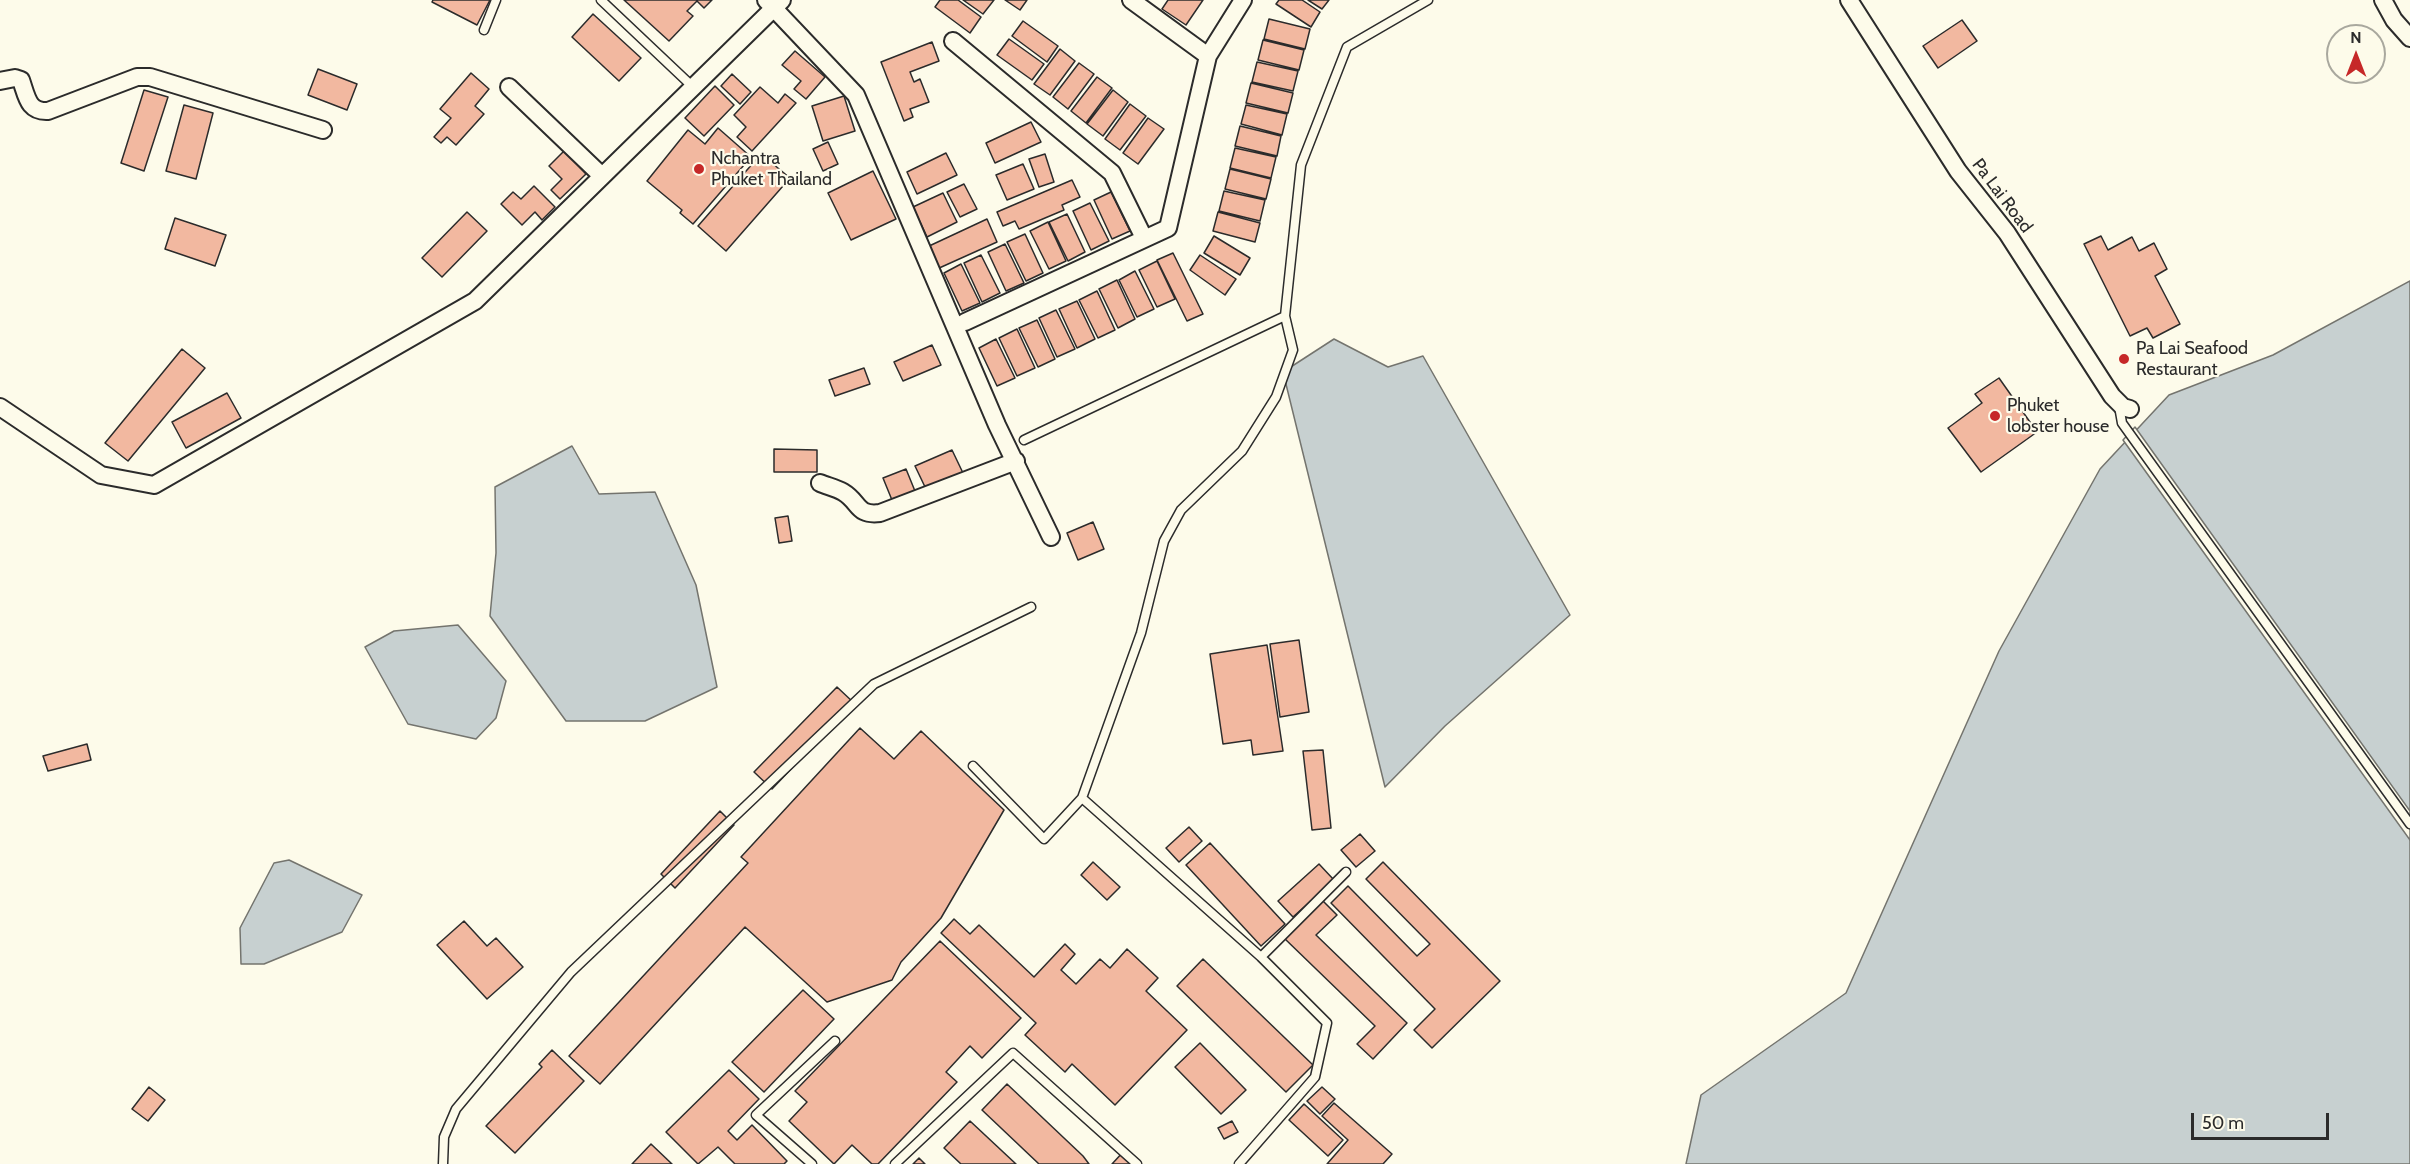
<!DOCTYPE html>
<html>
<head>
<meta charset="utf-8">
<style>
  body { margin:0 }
  #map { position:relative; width:2410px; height:1164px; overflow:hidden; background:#fdfbea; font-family:Cabin,sans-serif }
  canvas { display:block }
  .north { position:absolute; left:2326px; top:24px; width:60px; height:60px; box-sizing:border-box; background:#fdfbea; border:2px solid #a9a89e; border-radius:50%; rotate:0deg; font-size:16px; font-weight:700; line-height:24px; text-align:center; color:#2b2b2b }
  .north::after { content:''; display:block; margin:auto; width:21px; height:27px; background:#c62828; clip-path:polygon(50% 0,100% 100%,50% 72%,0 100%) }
  .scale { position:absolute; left:2191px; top:1113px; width:138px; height:27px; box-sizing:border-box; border:3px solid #2b2b2b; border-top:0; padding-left:8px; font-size:18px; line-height:21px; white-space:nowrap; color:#2b2b2b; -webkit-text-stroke:4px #fdfbea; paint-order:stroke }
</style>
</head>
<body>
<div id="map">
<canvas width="2410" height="1164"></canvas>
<div class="north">N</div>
<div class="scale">50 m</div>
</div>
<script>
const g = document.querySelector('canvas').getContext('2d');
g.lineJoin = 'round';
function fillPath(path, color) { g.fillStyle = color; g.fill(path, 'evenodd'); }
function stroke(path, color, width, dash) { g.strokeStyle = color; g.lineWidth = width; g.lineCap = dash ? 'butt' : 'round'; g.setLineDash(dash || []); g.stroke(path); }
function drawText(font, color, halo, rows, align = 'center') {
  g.font = font + ' Cabin,sans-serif'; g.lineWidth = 4.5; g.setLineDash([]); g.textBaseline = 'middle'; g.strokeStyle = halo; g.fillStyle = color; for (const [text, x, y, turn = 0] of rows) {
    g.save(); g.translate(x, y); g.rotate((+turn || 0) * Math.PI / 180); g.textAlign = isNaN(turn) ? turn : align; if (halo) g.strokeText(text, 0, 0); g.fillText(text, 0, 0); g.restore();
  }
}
const water = new Path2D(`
  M 2410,281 L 2410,1164 L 1686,1164 L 1701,1095 L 1846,993 L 1999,651 L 2100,469 L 2169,395 L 2273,355 Z
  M 1334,339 L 1388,367 L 1423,356 L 1570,615 L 1445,726 L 1385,787 L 1283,372 Z
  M 572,446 L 599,494 L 655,492 L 696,585 L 717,687 L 645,721 L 566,721 L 490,616 L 496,553 L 495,487 Z
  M 458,625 L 506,681 L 496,718 L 476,739 L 408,724 L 365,647 L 394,631 Z
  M 289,860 L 362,895 L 342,932 L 264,964 L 241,964 L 240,928 L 274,863 Z`);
const pier = new Path2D(`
  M 2135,427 L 2410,811 L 2410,840 L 2123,440 Z`);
const building = new Path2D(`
  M 433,0 L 490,0 L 477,25 L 432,2 Z
  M 624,0 L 712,0 L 704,8 L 697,1 L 687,11 L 693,16 L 669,41 Z
  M 940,0 L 958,0 L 981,17 L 970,33 L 935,7 Z
  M 963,0 L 994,0 L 983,14 Z
  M 1005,0 L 1027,0 L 1020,10 Z
  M 1168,0 L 1203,0 L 1186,25 L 1162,9 Z
  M 1279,0 L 1302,0 L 1320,12 L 1311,27 L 1276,4 Z
  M 1308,0 L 1329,0 L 1322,9 Z
  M 593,14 L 641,58 L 619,81 L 572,37 Z
  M 1269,19 L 1310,29 L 1305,49 L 1264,39 Z
  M 1962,20 L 1977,41 L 1938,68 L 1923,46 Z
  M 1023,21 L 1058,46 L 1047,62 L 1012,36 Z
  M 1009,39 L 1044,64 L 1032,80 L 997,55 Z
  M 1263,40 L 1304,50 L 1299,70 L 1258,60 Z
  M 932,42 L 939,61 L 910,72 L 914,82 L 920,79 L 929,102 L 910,109 L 913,117 L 904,121 L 881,62 Z
  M 1060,49 L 1075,61 L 1050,95 L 1034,84 Z
  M 795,51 L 825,77 L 806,99 L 794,89 L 801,81 L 782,65 Z
  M 1257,62 L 1298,71 L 1293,91 L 1252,82 Z
  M 1079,63 L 1094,74 L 1068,109 L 1053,97 Z
  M 318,69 L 357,84 L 347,110 L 308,95 Z
  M 471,73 L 489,89 L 475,106 L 484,114 L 456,145 L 447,137 L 441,143 L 434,137 L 451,118 L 440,109 Z
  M 732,74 L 751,92 L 740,104 L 721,86 Z
  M 1097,77 L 1112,88 L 1086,123 L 1071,111 Z
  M 1251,83 L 1293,93 L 1288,113 L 1246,103 Z
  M 715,86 L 734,105 L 704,136 L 685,118 Z
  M 760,87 L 778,103 L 785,94 L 796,103 L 752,151 L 737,137 L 746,127 L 734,115 Z
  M 144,90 L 168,97 L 144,171 L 121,163 Z
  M 1113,90 L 1128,102 L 1103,136 L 1087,124 Z
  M 844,96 L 855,131 L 823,141 L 812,106 Z
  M 1130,104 L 1146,116 L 1120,150 L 1105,139 Z
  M 184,105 L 213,113 L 196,179 L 166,171 Z
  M 1246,105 L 1287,114 L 1282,135 L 1241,124 Z
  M 1148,118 L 1164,129 L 1138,164 L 1123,153 Z
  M 1031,122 L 1041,142 L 995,163 L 986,143 Z
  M 1240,126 L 1281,136 L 1277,156 L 1235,146 Z
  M 718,128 L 751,157 L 693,224 L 680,213 L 682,210 L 647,181 L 688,130 L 705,144 Z
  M 828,142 L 838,164 L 823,171 L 813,149 Z
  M 1235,148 L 1276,157 L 1271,178 L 1230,168 Z
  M 564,151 L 586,174 L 560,199 L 551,190 L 562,179 L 549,166 Z
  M 946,153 L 957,175 L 917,194 L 907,172 Z
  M 761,154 L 790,178 L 726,251 L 698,226 Z
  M 1045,154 L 1054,182 L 1039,187 L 1029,159 Z
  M 1023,164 L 1034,189 L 1007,200 L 996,175 Z
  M 1230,169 L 1271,179 L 1266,199 L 1225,189 Z
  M 873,171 L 896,219 L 851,240 L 828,193 Z
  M 1072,180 L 1080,197 L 1062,205 L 1064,210 L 1019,229 L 1015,221 L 1003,226 L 997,212 Z
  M 964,184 L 977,209 L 960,217 L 947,192 Z
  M 534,186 L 555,207 L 542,220 L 535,212 L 522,225 L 501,204 L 513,192 L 521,199 Z
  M 1224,191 L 1265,200 L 1260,221 L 1219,211 Z
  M 1111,192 L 1130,231 L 1112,239 L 1094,200 Z
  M 943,193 L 957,222 L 927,237 L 913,207 Z
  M 1090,203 L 1109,241 L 1091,250 L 1073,211 Z
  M 467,212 L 487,231 L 442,277 L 422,258 Z
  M 1218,212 L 1260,223 L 1255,242 L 1213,231 Z
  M 1067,214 L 1085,252 L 1068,261 L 1049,222 Z
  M 175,218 L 226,235 L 215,266 L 165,249 Z
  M 987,219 L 997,242 L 937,269 L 927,247 Z
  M 1048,222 L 1066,261 L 1049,269 L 1030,231 Z
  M 1025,234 L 1043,273 L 1026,281 L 1007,242 Z
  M 1214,236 L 1250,258 L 1240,275 L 1204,253 Z
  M 2101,236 L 2108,250 L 2132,237 L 2139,251 L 2154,243 L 2167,269 L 2155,276 L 2180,324 L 2153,338 L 2147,328 L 2130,336 L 2084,244 Z
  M 1005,244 L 1024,283 L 1006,291 L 988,252 Z
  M 1173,253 L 1203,314 L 1187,321 L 1157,260 Z
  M 981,255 L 1000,293 L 982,302 L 964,263 Z
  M 1200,255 L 1236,279 L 1225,295 L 1190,270 Z
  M 1157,261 L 1175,299 L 1157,307 L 1139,270 Z
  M 961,264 L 980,303 L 962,311 L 944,273 Z
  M 1135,271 L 1154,309 L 1137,317 L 1119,280 Z
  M 1117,280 L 1135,319 L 1118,328 L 1099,289 Z
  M 1097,291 L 1115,330 L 1098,338 L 1079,300 Z
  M 1077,301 L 1095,339 L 1077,348 L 1059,309 Z
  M 1056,310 L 1075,349 L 1057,357 L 1039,318 Z
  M 1037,320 L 1055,359 L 1038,367 L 1019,328 Z
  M 1017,329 L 1035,368 L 1017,376 L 999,338 Z
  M 996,339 L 1015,378 L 997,386 L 979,348 Z
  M 932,345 L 941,365 L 903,381 L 894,362 Z
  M 182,349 L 205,368 L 128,461 L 105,443 Z
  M 864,368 L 870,384 L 835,396 L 829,380 Z
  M 1999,378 L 2037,432 L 1981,472 L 1948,428 L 1982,403 L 1975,394 Z
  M 227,393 L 241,418 L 186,448 L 172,422 Z
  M 774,449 L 817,450 L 817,472 L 774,472 Z
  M 952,450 L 963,473 L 926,489 L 915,466 Z
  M 906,469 L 917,496 L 894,505 L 883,478 Z
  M 788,516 L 792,541 L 779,543 L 775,518 Z
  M 1093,522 L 1104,549 L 1078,560 L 1067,533 Z
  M 1299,640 L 1309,712 L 1280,717 L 1270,644 Z
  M 1267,645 L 1283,751 L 1253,755 L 1251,740 L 1223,744 L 1210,654 Z
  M 837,687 L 854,703 L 772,789 L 754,772 Z
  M 860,728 L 894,759 L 921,731 L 1004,810 L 941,918 L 901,962 L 892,980 L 827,1002 L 745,927 L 600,1084 L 569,1056 L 748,863 L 741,857 Z
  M 87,744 L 91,760 L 48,771 L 43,756 Z
  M 1323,750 L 1331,828 L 1312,830 L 1303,751 Z
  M 720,811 L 734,825 L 675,888 L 661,874 Z
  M 1189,827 L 1202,841 L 1179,862 L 1166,848 Z
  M 1360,834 L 1375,851 L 1356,867 L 1341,850 Z
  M 1210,843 L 1285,924 L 1261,946 L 1186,865 Z
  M 1093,862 L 1120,887 L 1107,900 L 1081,875 Z
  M 1383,862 L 1500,981 L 1432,1048 L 1414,1030 L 1435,1009 L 1331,903 L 1348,886 L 1417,956 L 1430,944 L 1366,879 Z
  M 1319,864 L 1334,880 L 1293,917 L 1278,901 Z
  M 1322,900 L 1337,915 L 1316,935 L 1407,1023 L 1373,1059 L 1357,1044 L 1375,1026 L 1284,938 Z
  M 954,919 L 970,934 L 979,925 L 1034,977 L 1065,944 L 1075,954 L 1061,970 L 1076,984 L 1100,959 L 1110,968 L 1127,949 L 1158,978 L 1146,991 L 1187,1030 L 1115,1105 L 1072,1064 L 1065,1072 L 1025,1035 L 1036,1023 L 941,933 Z
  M 464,921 L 487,946 L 496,938 L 523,967 L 487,999 L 437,945 Z
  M 940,941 L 1021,1018 L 982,1058 L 970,1046 L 946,1072 L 957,1082 L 878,1164 L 872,1164 L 852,1145 L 834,1164 L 789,1121 L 807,1102 L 795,1091 Z
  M 1203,959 L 1313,1065 L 1286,1092 L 1177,986 Z
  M 803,990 L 834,1019 L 764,1092 L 732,1062 Z
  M 1200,1043 L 1246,1090 L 1221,1114 L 1175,1067 Z
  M 552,1050 L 584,1081 L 515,1153 L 486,1126 L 542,1067 L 539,1064 Z
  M 729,1070 L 759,1099 L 728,1131 L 737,1140 L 752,1125 L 787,1161 L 784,1164 L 735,1164 L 718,1147 L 698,1164 L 666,1132 Z
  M 1007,1084 L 1083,1156 L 1089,1164 L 1039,1164 L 982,1110 Z
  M 149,1087 L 165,1100 L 148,1121 L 132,1109 Z
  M 1322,1087 L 1335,1099 L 1320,1114 L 1307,1101 Z
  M 1334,1103 L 1392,1154 L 1383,1164 L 1327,1164 L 1348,1140 L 1322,1116 Z
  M 1304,1104 L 1343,1140 L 1328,1156 L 1289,1120 Z
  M 970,1121 L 1016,1164 L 961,1164 L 944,1148 Z
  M 1232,1121 L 1238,1132 L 1224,1139 L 1218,1128 Z
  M 651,1144 L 672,1164 L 632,1164 Z
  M 1124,1151 L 1138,1164 L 1112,1164 Z
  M 919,1158 L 925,1164 L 913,1164 Z`);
const service = new Path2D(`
  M 601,0 L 693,87
  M 484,30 L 496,0
  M 2119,406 L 2122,423 L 2410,824
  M 1024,440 L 1285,316 L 1301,165 L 1347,47 L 1428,0
  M 973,766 L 1044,839 L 1082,798
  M 1261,957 L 1346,872
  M 443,1164 L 444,1137 L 456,1109 L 571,972 L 874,684 L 1031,607
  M 812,1164 L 756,1115 L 835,1041
  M 895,1164 L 1013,1053 L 1137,1164
  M 1239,1164 L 1315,1077 L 1327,1023 L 1261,957 L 1082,798 L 1141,633 L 1164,541 L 1181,510 L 1242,451 L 1276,397 L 1293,350 L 1285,316`);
const minor = new Path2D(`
  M 766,0 L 856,95 L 997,425 L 1051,537
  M 1131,0 L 1208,56
  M 1849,0 L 1958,171 L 2007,233 L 2112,396 L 2123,407 L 2130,409
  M 2383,0 L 2394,20 L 2410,38
  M 953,41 L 1112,173 L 1144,238
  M 0,81 L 15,78 L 21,80 C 27,97 28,112 48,111 L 137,77 L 150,77 L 323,130
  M 509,87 L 602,176
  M 965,322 L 1168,228 L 1208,56 L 1243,0
  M 0,407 L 101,475 L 154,485 L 475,301 L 782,0
  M 820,483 C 827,486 836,488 843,492 C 860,502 856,516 880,513 L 1016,461`);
const markers = [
  [699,169,6,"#c62828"],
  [2124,359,6,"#c62828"],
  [1995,416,6,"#c62828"]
];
const poiNames = [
  ["Nchantra",711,159],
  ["Phuket Thailand",711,180],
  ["Pa Lai Seafood",2136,349],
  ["Restaurant",2136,370],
  ["Phuket",2007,406],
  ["lobster house",2007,427]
];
const streetNames = [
  ["Pa Lai Road",2002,196,53]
];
fillPath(water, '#c7d0d0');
stroke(water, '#74746e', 1.5);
fillPath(pier, '#fdfbea');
stroke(pier, '#74746e', 1.5);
fillPath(building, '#f2b8a0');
stroke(building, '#2b2b2b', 1.5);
stroke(service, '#2b2b2b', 11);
stroke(minor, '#2b2b2b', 20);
stroke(service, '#fdfbea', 8);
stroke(minor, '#fdfbea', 16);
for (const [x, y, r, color] of markers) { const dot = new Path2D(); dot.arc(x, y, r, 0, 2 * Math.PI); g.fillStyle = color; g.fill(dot); stroke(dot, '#fdfbea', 2); }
drawText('18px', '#2b2b2b', '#fdfbea', poiNames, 'left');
drawText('18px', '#2b2b2b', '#fdfbea', streetNames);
</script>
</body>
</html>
